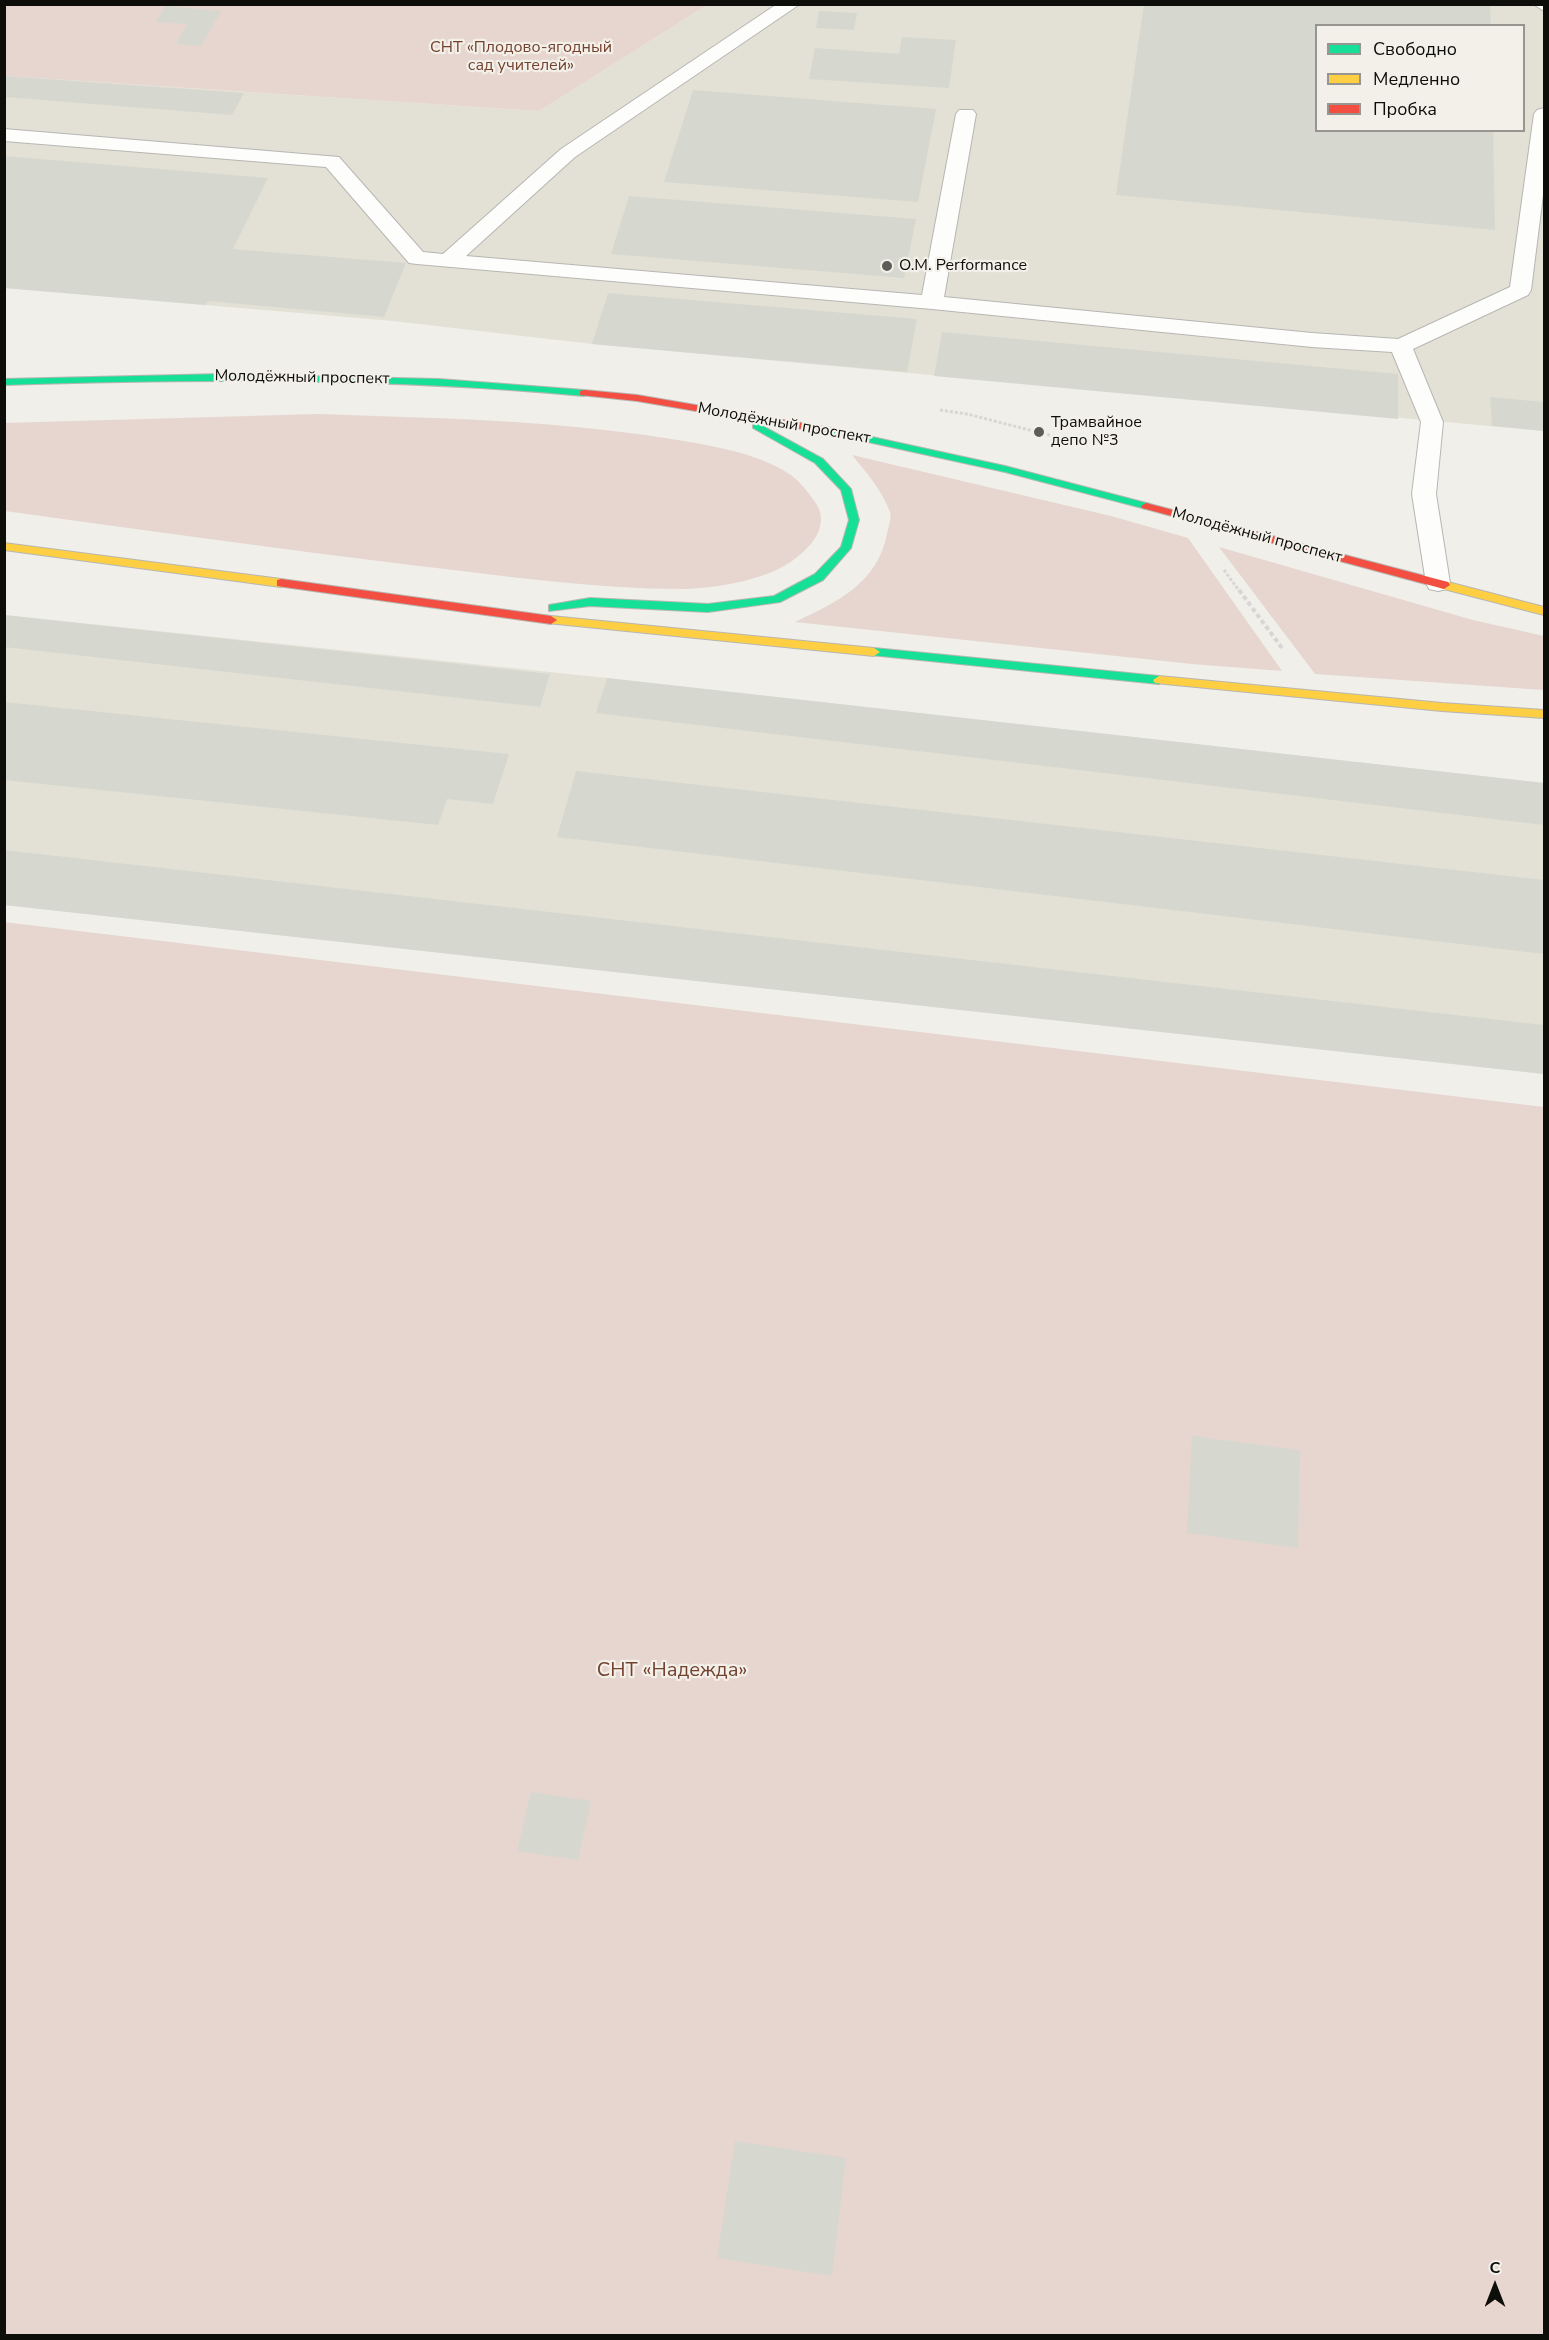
<!DOCTYPE html>
<html>
<head>
<meta charset="utf-8">
<style>
  body { margin:0 }
  #map { position:relative; width:1549px; height:2340px; overflow:hidden; background:#f0efea; font-family:"Nunito Sans",sans-serif }
  canvas { display:block }
  .frame { position:absolute; inset:0; border:6px solid #0d0d0a; pointer-events:none }
  .legend { position:absolute; left:1315px; top:24px; width:210px; height:108px; box-sizing:border-box; background:#f2f0e8; border:2px solid #96958f; margin:0; padding:8px 10px; list-style:none; font-size:18px; color:#0d0d0a }
  .legend li { display:flex; align-items:center; gap:12px; height:30px }
  .legend b { width:30px; border:2px solid #96958f }
  .north { position:absolute; left:1465px; top:2256px; width:60px; height:60px; -webkit-text-stroke:4px #f2f0e8; paint-order:stroke; rotate:0deg; font-size:16px; font-weight:700; line-height:24px; text-align:center; color:#0d0d0a }
  .north::after { content:''; display:block; margin:auto; width:21px; height:27px; background:#0d0d0a; clip-path:polygon(50% 0,100% 100%,50% 72%,0 100%) }
</style>
</head>
<body>
<div id="map">
<canvas width="1549" height="2340"></canvas>
<div class="frame"></div>
<ul class="legend">
<li><b style="height:8px;background:#16e098"></b>Свободно</li>
<li><b style="height:8px;background:#ffcf43"></b>Медленно</li>
<li><b style="height:8px;background:#f24e42"></b>Пробка</li>
</ul>
<div class="north">С</div>
</div>
<script>
const g = document.querySelector('canvas').getContext('2d');
g.lineJoin = 'round';
function fillPath(path, color) { g.fillStyle = color; g.fill(path, 'evenodd'); }
function stroke(path, color, width, dash) { g.strokeStyle = color; g.lineWidth = width; g.lineCap = dash ? 'butt' : 'round'; g.setLineDash(dash || []); g.stroke(path); }
function drawText(font, color, halo, rows, align = 'center') {
  g.font = font + ' "Nunito Sans",sans-serif'; g.lineWidth = 4.5; g.setLineDash([]); g.textBaseline = 'middle'; g.strokeStyle = halo; g.fillStyle = color; for (const [text, x, y, turn = 0] of rows) {
    g.save(); g.translate(x, y); g.rotate((+turn || 0) * Math.PI / 180); g.textAlign = isNaN(turn) ? turn : align; if (halo) g.strokeText(text, 0, 0); g.fillText(text, 0, 0); g.restore();
  }
}
const built = new Path2D(`
  M 707,5 L 1544,5 L 1544,431 L 592,344 L 393,321 L 5,288 L 4,76 L 539,111 ZM 1316,26 L 1524,26 L 1524,130 L 1316,130 Z
  M 5,615 L 607,678 L 1544,783 L 1544,1074 L 5,905 Z`);
const green = new Path2D(`
  M 4,5 L 707,5 L 539,111 L 5,76 Z
  M 318,414 C 434,418 550,420 665,438 C 706,445 755,451 791,475 C 801,483 812,496 818,507 C 829,530 807,551 789,563 C 764,580 712,589 682,589 C 594,589 506,576 419,566 C 280,549 142,530 5,511 L 5,423 Z
  M 852,455 L 1111,516 L 1188,538 L 1282,671 L 1192,664 L 795,622 C 837,602 877,584 887,534 C 888,528 892,518 890,512 C 882,490 866,472 852,455 Z
  M 1219,547 L 1473,620 L 1544,636 L 1544,690 L 1315,674 Z
  M 4,922 L 1544,1107 L 1544,2335 L 5,2335 Z`);
const building = new Path2D(`
  M 1144,4 L 1490,5 L 1491,26 L 1316,26 L 1316,130 L 1493,130 L 1495,230 L 1116,195 Z
  M 165,6 L 221,11 L 201,46 L 176,44 L 187,24 L 156,22 Z
  M 819,11 L 857,13 L 854,30 L 816,28 Z
  M 902,37 L 956,40 L 949,88 L 809,79 L 815,48 L 899,54 Z
  M 4,76 L 244,93 L 232,115 L 4,97 Z
  M 693,90 L 936,109 L 918,202 L 664,182 Z
  M 4,156 L 268,178 L 233,249 L 406,263 L 384,317 L 208,301 L 205,305 L 4,288 Z
  M 629,196 L 916,219 L 904,278 L 611,254 Z
  M 608,293 L 917,319 L 907,372 L 592,344 Z
  M 942,332 L 1398,374 L 1398,419 L 934,376 Z
  M 1490,397 L 1544,402 L 1544,431 L 1492,426 Z
  M 4,615 L 550,674 L 540,707 L 4,647 Z
  M 607,678 L 1544,783 L 1544,825 L 596,713 Z
  M 4,702 L 509,754 L 493,804 L 447,799 L 438,825 L 4,780 Z
  M 576,771 L 1544,880 L 1544,954 L 557,837 Z
  M 4,850 L 1544,1025 L 1544,1074 L 4,905 Z
  M 1192,1436 L 1300,1450 L 1298,1548 L 1187,1533 Z
  M 531,1792 L 591,1801 L 578,1860 L 517,1851 Z
  M 735,2141 L 846,2158 L 832,2276 L 717,2258 Z`);
const pathFar1 = new Path2D(`
  M 940,410 L 967,414 L 1088,445
  M 1224,570 L 1240,592`);
const path = new Path2D(`
  M 1239,590 L 1282,648`);
const lane = new Path2D(`
  M 777,4 L 800,4 L 575,157 L 466,256 L 922,295 L 956,114 L 959,110 L 973,110 L 976,114 L 944,297 L 1312,333 L 1398,339 L 1510,287 L 1534,114 L 1537,110 L 1544,108 L 1544,187 L 1531,290 L 1528,295 L 1413,349 L 1443,422 L 1436,494 L 1450,583 L 1447,589 L 1438,591 L 1429,589 L 1426,583 L 1412,494 L 1421,422 L 1392,352 L 1312,347 L 932,309 L 417,264 L 409,263 L 326,167 L 4,141 L 4,129 L 339,157 L 423,252 L 443,254 L 561,149 Z
  M 1533,4 L 1544,4 L 1544,11 Z`);
const fast = new Path2D(`
  M 222,374 L 439,379 L 584,390 L 589,393 L 584,396 C 391,378 198,379 4,385 L 4,379 Z
  M 757,423 L 823,459 L 851,489 L 859,520 L 851,548 L 823,580 L 780,602 L 708,612 L 590,606 L 549,611 L 549,605 L 590,598 L 708,604 L 774,596 L 815,574 L 841,547 L 849,520 L 841,490 L 815,463 L 753,428 L 753,424 Z
  M 831,428 L 1005,466 L 1150,504 L 1151,506 L 1146,509 L 1005,472 L 827,433 L 826,431 Z
  M 874,648 L 1159,676 L 1165,680 L 1159,684 L 870,655 L 868,652 Z`);
const slow = new Path2D(`
  M 4,543 L 281,579 L 287,583 L 281,587 L 4,550 Z
  M 1444,581 L 1544,607 L 1544,615 L 1440,588 L 1438,585 Z
  M 551,616 L 874,648 L 880,652 L 874,656 L 547,623 L 547,617 Z
  M 1159,676 L 1442,703 L 1544,710 L 1544,718 L 1442,711 L 1155,683 L 1153,680 Z`);
const jam = new Path2D(`
  M 584,390 L 637,395 L 831,428 L 836,431 L 831,434 L 637,401 L 580,395 L 580,391 Z
  M 1146,503 L 1448,582 L 1450,585 L 1444,589 L 1142,508 L 1141,506 Z
  M 281,579 L 551,616 L 557,620 L 551,624 L 277,586 L 277,580 Z`);
const markers = [
  [887,266,6,"#5c5c58"],
  [1039,432,6,"#5c5c58"]
];
const farParknames = [
  ["СНТ «Плодово-ягодный",521,48],
  ["сад учителей»",521,66]
];
const farPoinames = [
  ["O.M. Performance",899,266],
  ["Трамвайное",1051,423],
  ["депо №3",1051,441]
];
const farStreetnames = [
  ["Молодёжный проспект",302,378,1],
  ["Молодёжный проспект",784,424,10],
  ["Молодёжный проспект",1257,536,15]
];
const parkNames = [
  ["СНТ «Надежда»",672,1671]
];
fillPath(built, '#e3e1d6');
fillPath(green, '#e6d6cf');
fillPath(building, '#d6d8cf');
stroke(lane, '#b7b6b2', 2);
stroke(fast, '#b7b6b2', 2);
stroke(slow, '#b7b6b2', 2);
stroke(jam, '#b7b6b2', 2);
stroke(pathFar1, '#d6d6d4', 3, [3, 2]);
stroke(path, '#d6d6d4', 4, [4.5, 3]);
fillPath(lane, '#fdfdfc');
fillPath(fast, '#16e098');
fillPath(slow, '#ffcf43');
fillPath(jam, '#f24e42');
for (const [x, y, r, color] of markers) { const dot = new Path2D(); dot.arc(x, y, r, 0, 2 * Math.PI); g.fillStyle = color; g.fill(dot); stroke(dot, '#f2f0e8', 2); }
drawText('16px', '#74412f', '#f2f0e8', farParknames);
drawText('16px', '#0d0d0a', '#f2f0e8', farPoinames, 'left');
drawText('16px', '#0d0d0a', '#f2f0e8', farStreetnames);
drawText('20px', '#74412f', '#f2f0e8', parkNames);
</script>
</body>
</html>
